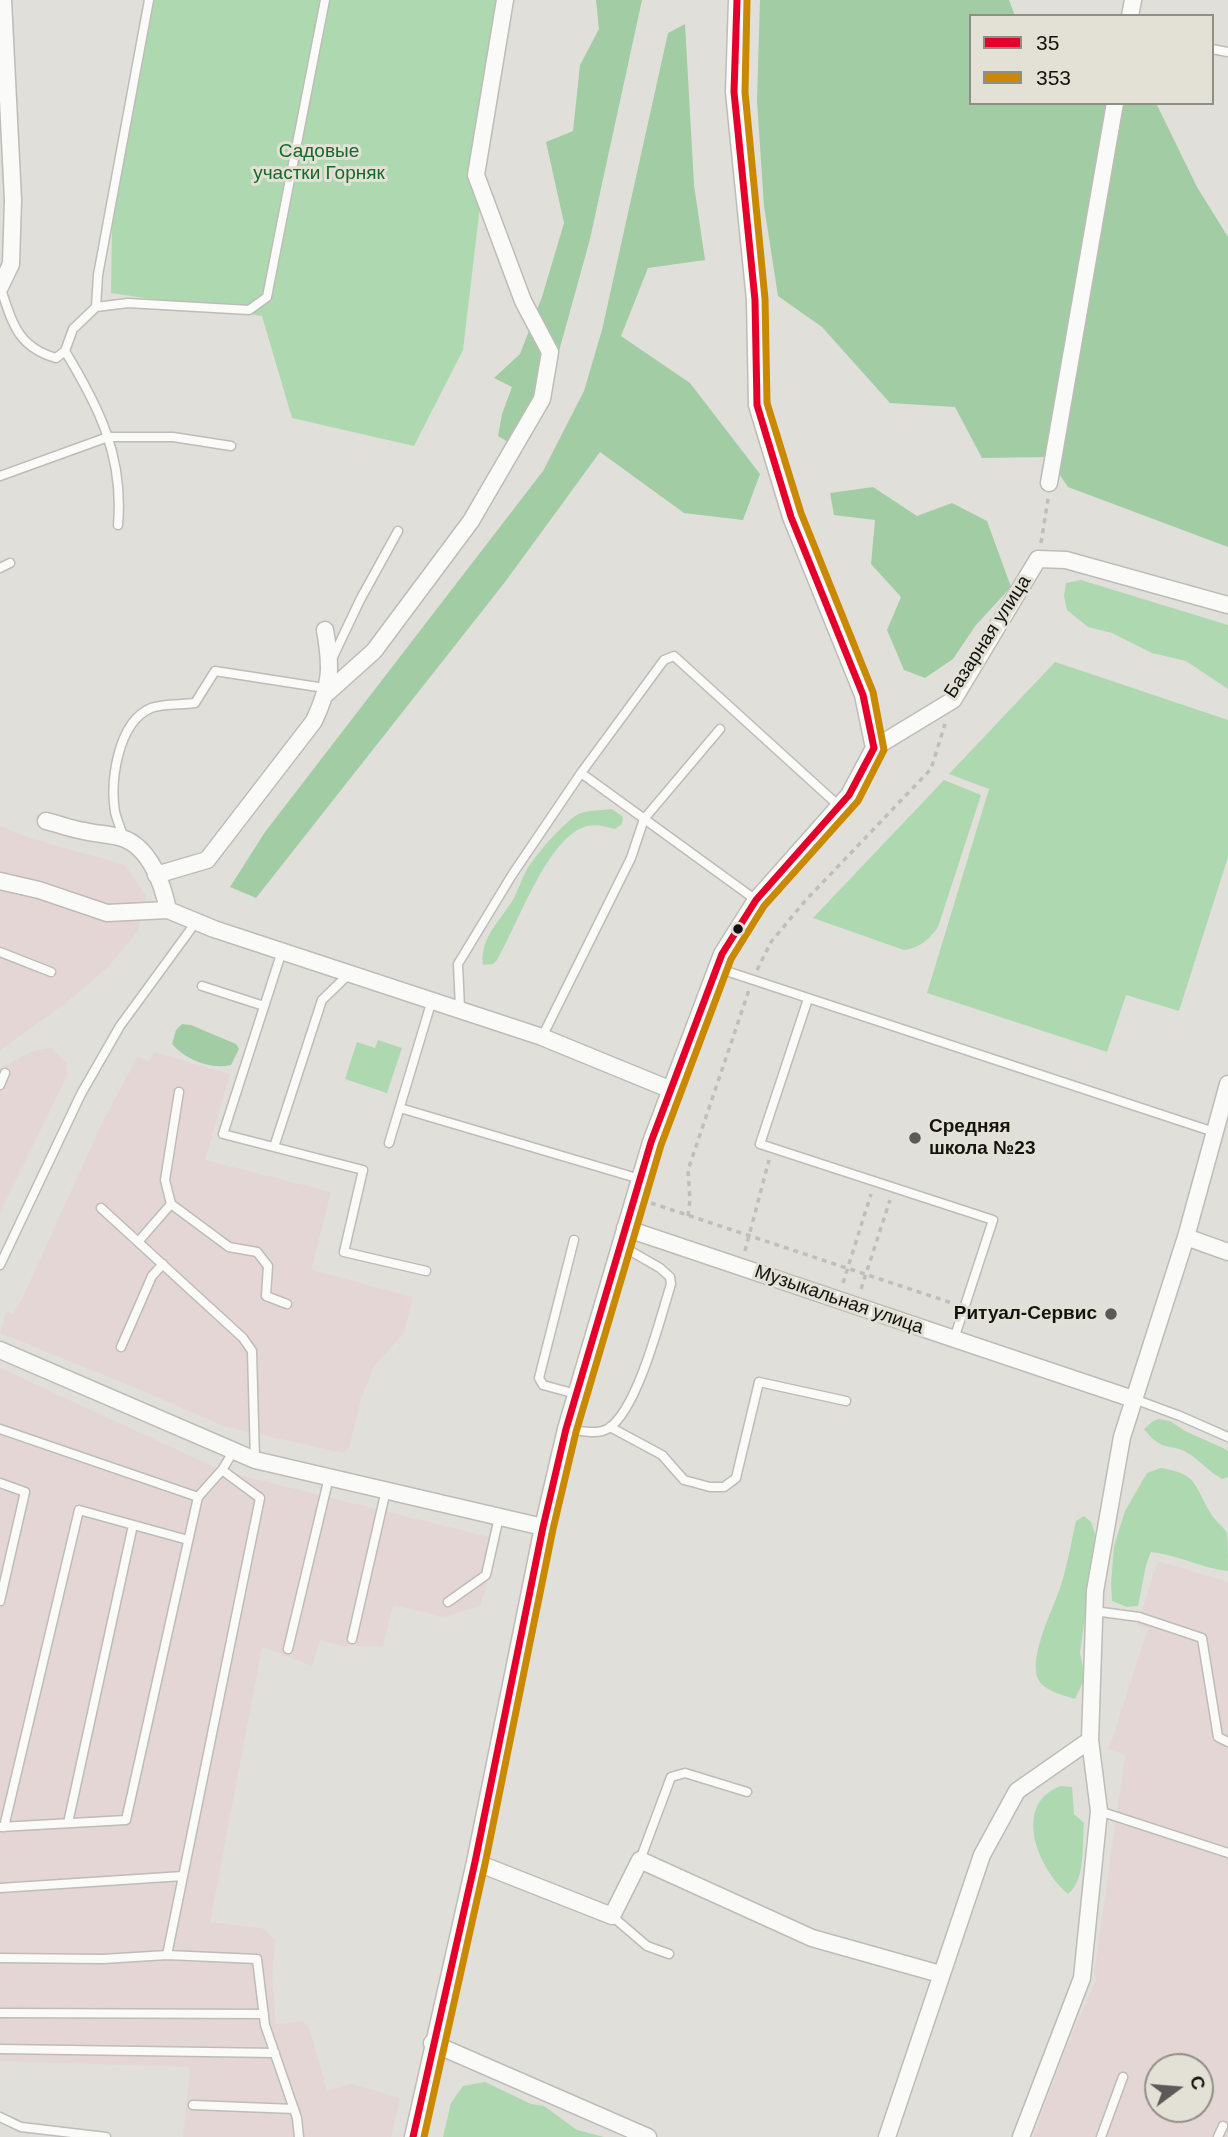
<!DOCTYPE html>
<html>
<head>
<meta charset="utf-8">
<style>
  body { margin:0 }
  #map { position:relative; width:1228px; height:2137px; overflow:hidden; background:#e0dfd9; font-family:Arial,sans-serif }
  canvas { display:block }
  .legend { position:absolute; left:969px; top:14px; width:245px; height:91px; box-sizing:border-box; background:#e3e1d6; border:2px solid #908f86; margin:0; padding:9px 12px; list-style:none; font-size:21px; color:#14130f }
  .legend li { display:flex; align-items:center; gap:14px; height:35px }
  .legend b { width:35px; border:2px solid #908f86 }
  .north { position:absolute; left:1144px; top:2053px; width:70px; height:70px; box-sizing:border-box; background:#e3e1d6; border:2px solid #908f86; border-radius:50%; rotate:74deg; font-size:19px; font-weight:700; line-height:28px; text-align:center; color:#14130f }
  .north::after { content:''; display:block; margin:auto; width:24px; height:32px; background:#5b5a56; clip-path:polygon(50% 0,100% 100%,50% 72%,0 100%) }
</style>
</head>
<body>
<div id="map">
<canvas width="1228" height="2137"></canvas>
<ul class="legend">
<li><b style="height:9px;background:#e4002b"></b>35</li>
<li><b style="height:9px;background:#ca8903"></b>353</li>
</ul>
<div class="north">С</div>
</div>
<script>
const g = document.querySelector('canvas').getContext('2d');
g.lineJoin = 'round';
function fillPath(path, color) { g.fillStyle = color; g.fill(path, 'evenodd'); }
function stroke(path, color, width, dash) { g.strokeStyle = color; g.lineWidth = width; g.lineCap = dash ? 'butt' : 'round'; g.setLineDash(dash || []); g.stroke(path); }
function drawText(font, color, halo, rows, align = 'center') {
  g.font = font + ' Arial,sans-serif'; g.lineWidth = 6; g.setLineDash([]); g.textBaseline = 'middle'; g.strokeStyle = halo; g.fillStyle = color; for (const [text, x, y, turn = 0] of rows) {
    g.save(); g.translate(x, y); g.rotate((+turn || 0) * Math.PI / 180); g.textAlign = isNaN(turn) ? turn : align; if (halo) g.strokeText(text, 0, 0); g.fillText(text, 0, 0); g.restore();
  }
}
const industrial = new Path2D(`
  M 0,826 L 29,838 L 125,865 L 146,896 L 138,931 L 108,967 L 67,1002 L 0,1050 Z
  M 51,1048 L 66,1063 L 67,1076 L 0,1212 L 0,1068 L 33,1051 Z
  M 154,1052 L 230,1074 L 205,1160 L 331,1192 L 311,1270 L 413,1297 L 404,1333 L 374,1366 L 361,1399 L 349,1448 L 343,1453 L 223,1426 L 146,1392 L 0,1333 L 6,1312 L 13,1314 L 22,1299 L 102,1123 L 138,1056 L 149,1062 Z
  M 0,1368 L 223,1471 L 501,1540 L 480,1606 L 444,1617 L 393,1605 L 383,1646 L 341,1646 L 320,1640 L 312,1666 L 262,1647 L 210,1922 L 262,1928 L 275,1940 L 272,1977 L 276,2024 L 303,2021 L 310,2030 L 327,2091 L 351,2084 L 400,2098 L 391,2137 L 183,2137 L 190,2067 L 0,2061 Z
  M 1158,1561 L 1228,1582 L 1228,2137 L 1033,2137 L 1064,2053 L 1097,1977 L 1094,1975 L 1125,1755 L 1109,1749 L 1148,1629 L 1137,1625 ZM 1158,2067 L 1200,2067 L 1200,2109 L 1158,2109 Z`);
const green = new Path2D(`
  M 154,0 L 500,0 L 500,36 L 463,350 L 414,446 L 292,418 L 262,316 L 111,293 L 112,229 L 143,47 Z
  M 1081,580 L 1228,625 L 1228,689 L 1186,661 L 1152,653 L 1112,633 L 1088,627 L 1067,610 L 1064,596 L 1066,583 Z
  M 1055,662 L 1228,720 L 1228,857 L 1179,1011 L 1126,995 L 1107,1052 L 927,993 L 989,789 L 949,774 Z
  M 944,780 L 981,795 L 938,927 C 929,940 919,948 904,950 L 813,918 Z
  M 612,809 L 623,817 L 622,824 L 615,829 C 607,827 596,824 588,826 C 548,834 517,927 497,960 L 493,964 L 483,965 C 480,941 496,925 508,907 C 516,897 519,885 525,873 C 534,856 560,827 575,816 C 586,809 600,811 612,809 Z
  M 378,1040 L 402,1048 L 387,1093 L 345,1079 L 357,1042 L 375,1048 Z
  M 1159,1419 L 1170,1421 L 1185,1431 L 1225,1449 L 1228,1451 L 1228,1477 L 1222,1479 C 1210,1472 1202,1463 1191,1455 C 1171,1441 1164,1455 1144,1429 L 1153,1421 Z
  M 1161,1468 C 1198,1474 1193,1484 1210,1512 C 1214,1520 1223,1526 1227,1533 C 1228,1542 1228,1561 1228,1571 C 1201,1568 1178,1555 1151,1552 L 1146,1565 L 1138,1606 L 1127,1607 L 1112,1601 L 1111,1584 L 1114,1546 L 1125,1511 L 1147,1473 Z
  M 1084,1516 L 1091,1522 L 1096,1537 L 1080,1653 L 1085,1678 L 1075,1699 C 1063,1695 1044,1691 1038,1679 C 1028,1656 1054,1608 1061,1585 C 1068,1564 1071,1542 1076,1521 Z
  M 1061,1786 L 1072,1787 L 1074,1814 L 1084,1823 C 1082,1844 1086,1880 1068,1894 C 1038,1869 1011,1804 1061,1786 Z
  M 485,2082 L 531,2104 L 544,2106 L 577,2130 L 604,2137 L 443,2137 L 451,2103 L 463,2086 Z`);
const forest = new Path2D(`
  M 596,0 L 642,0 L 590,239 L 553,373 L 508,442 L 498,436 L 502,414 L 512,387 L 494,378 L 520,354 L 542,297 L 564,223 L 546,142 L 573,131 L 580,65 L 599,29 Z
  M 760,0 L 1009,0 L 1015,16 L 971,16 L 971,103 L 1156,103 L 1197,187 L 1228,237 L 1228,547 L 1068,487 L 1047,457 L 982,458 L 955,407 L 890,403 L 822,327 L 778,296 L 764,206 L 757,101 Z
  M 685,24 L 694,185 L 705,260 L 648,268 L 621,336 L 690,383 L 760,474 L 743,520 L 684,513 L 600,452 L 505,582 L 256,898 L 230,887 L 265,832 L 543,471 L 584,391 L 602,330 L 668,33 Z
  M 873,487 L 917,516 L 952,503 L 987,521 L 1011,587 L 976,625 L 953,659 L 925,678 L 904,670 L 887,630 L 901,597 L 871,564 L 875,520 L 834,515 L 830,493 Z
  M 182,1024 L 191,1025 L 236,1044 L 239,1049 L 231,1065 C 210,1070 185,1059 172,1044 L 176,1030 Z`);
const path = new Path2D(`
  M 1041,543 L 1048,499
  M 757,970 L 771,942 L 805,901 L 931,769 L 945,724
  M 651,1203 L 952,1303
  M 688,1216 L 690,1200 L 688,1170 L 749,990
  M 745,1251 L 769,1160
  M 843,1283 L 871,1194
  M 861,1289 L 890,1200`);
const service = new Path2D(`
  M 1212,49 L 1228,52
  M 0,286 C 12,322 17,347 56,358 L 65,351 C 99,407 124,457 118,525
  M 96,307 L 128,303 L 249,310 L 267,297 L 325,0
  M 65,351 L 73,329 L 96,307 L 98,275 L 149,0
  M 0,476 L 108,437 L 173,437 L 231,446
  M 0,568 L 10,563
  M 332,659 L 360,600 L 398,531
  M 581,773 L 756,900
  M 124,838 C 121,830 117,820 115,812 C 110,780 118,722 151,708 C 163,703 182,705 195,703 L 215,671 L 318,687 L 324,692
  M 282,951 L 223,1134 L 363,1170 L 344,1252 L 426,1271
  M 0,952 L 51,972
  M 717,968 L 1214,1132
  M 202,986 L 264,1006
  M 808,999 L 760,1144 L 993,1220 L 954,1339
  M 460,1008 L 458,964 L 512,875 L 581,773 L 664,660 L 674,656 L 839,806
  M 542,1037 L 631,858 L 644,819 L 720,729
  M 0,1085 L 5,1073
  M 400,1108 L 640,1179
  M 389,1143 L 432,1000
  M 274,1147 L 322,1000 L 350,973
  M 171,1204 L 229,1247 L 257,1252 L 268,1266 L 266,1296 L 287,1304
  M 101,1208 L 243,1338 L 252,1351 L 255,1460
  M 574,1240 L 539,1378 L 543,1385 L 576,1394
  M 138,1242 L 171,1204 L 165,1180 L 179,1092
  M 0,1265 L 81,1094 L 120,1026 L 196,922
  M 121,1347 L 152,1276 L 163,1264
  M 1134,1399 L 1180,1416 L 1228,1437
  M 610,1427 L 662,1455 L 684,1480 L 710,1487 L 724,1487 L 736,1478 L 759,1382 L 846,1401
  M 0,1429 L 198,1497
  M 566,1429 C 579,1430 597,1436 609,1428 C 638,1408 660,1319 671,1284 L 670,1277 L 660,1268 L 620,1245
  M 222,1470 L 260,1498 L 167,1955 L 257,1959 L 265,2025 L 297,2118 L 299,2137
  M 0,1483 L 25,1492 L 0,1601
  M 448,1602 L 486,1575 L 499,1517
  M 1094,1611 L 1139,1617 L 1202,1638 L 1218,1737 L 1228,1742
  M 352,1639 L 386,1490
  M 288,1649 L 329,1477
  M 1099,1811 L 1228,1853
  M 68,1823 L 133,1525
  M 0,1827 L 126,1820 L 198,1497 L 222,1470 L 233,1452
  M 4,1827 L 79,1510 L 188,1540
  M 640,1860 L 671,1777 L 685,1773 L 747,1792
  M 0,1888 L 183,1876
  M 612,1916 L 647,1946 L 669,1954
  M 0,1958 L 103,1959 L 167,1955
  M 0,2013 L 264,2014
  M 0,2049 L 275,2053
  M 193,2105 L 294,2109
  M 0,2117 L 21,2127 L 106,2137
  M 1101,2137 L 1123,2077
  M 1218,2137 L 1223,2126`);
const minor = new Path2D(`
  M 1130,16 L 1133,0
  M 0,287 L 11,264 L 13,200 L 3,0
  M 1049,483 L 1115,103
  M 326,694 L 374,651 L 471,521 L 542,399 L 550,352 L 523,301 L 476,175 L 505,0
  M 874,748 L 953,700 L 1038,559 L 1066,560 L 1228,605
  M 46,821 C 59,824 71,829 84,831 C 96,834 110,834 122,838 C 150,847 163,885 168,910
  M 156,875 L 207,860 L 314,721 C 331,684 332,669 325,630
  M 0,881 L 39,890 L 107,913 L 168,910 L 214,929 L 542,1037 L 669,1089
  M 625,1228 L 1133,1399
  M 1186,1237 L 1228,1252
  M 0,1350 L 255,1460 L 543,1527
  M 475,1862 L 612,1916 L 640,1860 L 812,1938 L 940,1974
  M 432,2043 L 648,2137
  M 413,2137 L 475,1862 L 543,1527 L 566,1429 L 651,1142 L 722,954 L 756,900 L 849,795 L 874,748 L 863,695 L 791,517 L 757,405 L 755,300 L 734,92 L 737,0
  M 887,2137 L 982,1855 L 1017,1791 L 1090,1740
  M 1021,2137 L 1082,1978 L 1099,1811 L 1090,1740 L 1095,1591 L 1122,1437 L 1186,1237 L 1228,1084`);
const bus1 = new Path2D(`
  M 413,2137 L 475,1862 L 543,1527 L 566,1429 L 651,1142 L 722,954 L 756,900 L 849,795 L 874,748 L 863,695 L 791,517 L 757,405 L 755,300 L 734,92 L 737,0`);
const bus2 = new Path2D(`
  M 424,2137 L 485,1864 L 553,1529 L 576,1432 L 661,1145 L 731,959 L 764,906 L 858,801 L 884,750 L 873,692 L 801,513 L 767,403 L 765,299 L 745,92 L 747,0`);
const markers = [
  [738,929,6,"#14130f"],
  [915,1138,7,"#5b5a56"],
  [1111,1314,7,"#5b5a56"]
];
const parkNames = [
  ["Садовые",319,152],
  ["участки Горняк",319,174]
];
const streetNames = [
  ["Базарная улица",988,637,-57],
  ["Музыкальная улица",839,1300,19]
];
const poiNames = [
  ["Средняя",929,1127],
  ["школа №23",929,1149],
  ["Ритуал-Сервис",1097,1314,"right"]
];
fillPath(industrial, '#e5d6d6');
fillPath(green, '#aed9b0');
fillPath(forest, '#a2cda4');
stroke(service, '#bdbcb7', 11);
stroke(minor, '#bdbcb7', 19);
stroke(path, '#bebebb', 3.5, [5, 5]);
stroke(service, '#fafaf9', 8);
stroke(minor, '#fafaf9', 16);
stroke(bus1, '#e4002b', 7);
stroke(bus2, '#ca8903', 7);
for (const [x, y, r, color] of markers) { const dot = new Path2D(); dot.arc(x, y, r, 0, 2 * Math.PI); g.fillStyle = color; g.fill(dot); stroke(dot, '#e3e1d6', 2.5); }
drawText('19px', '#146a2a', '#e3e1d6', parkNames);
drawText('19px', '#14130f', '#e3e1d6', streetNames);
drawText('bold 19px', '#14130f', '#e3e1d6', poiNames, 'left');
</script>
</body>
</html>
